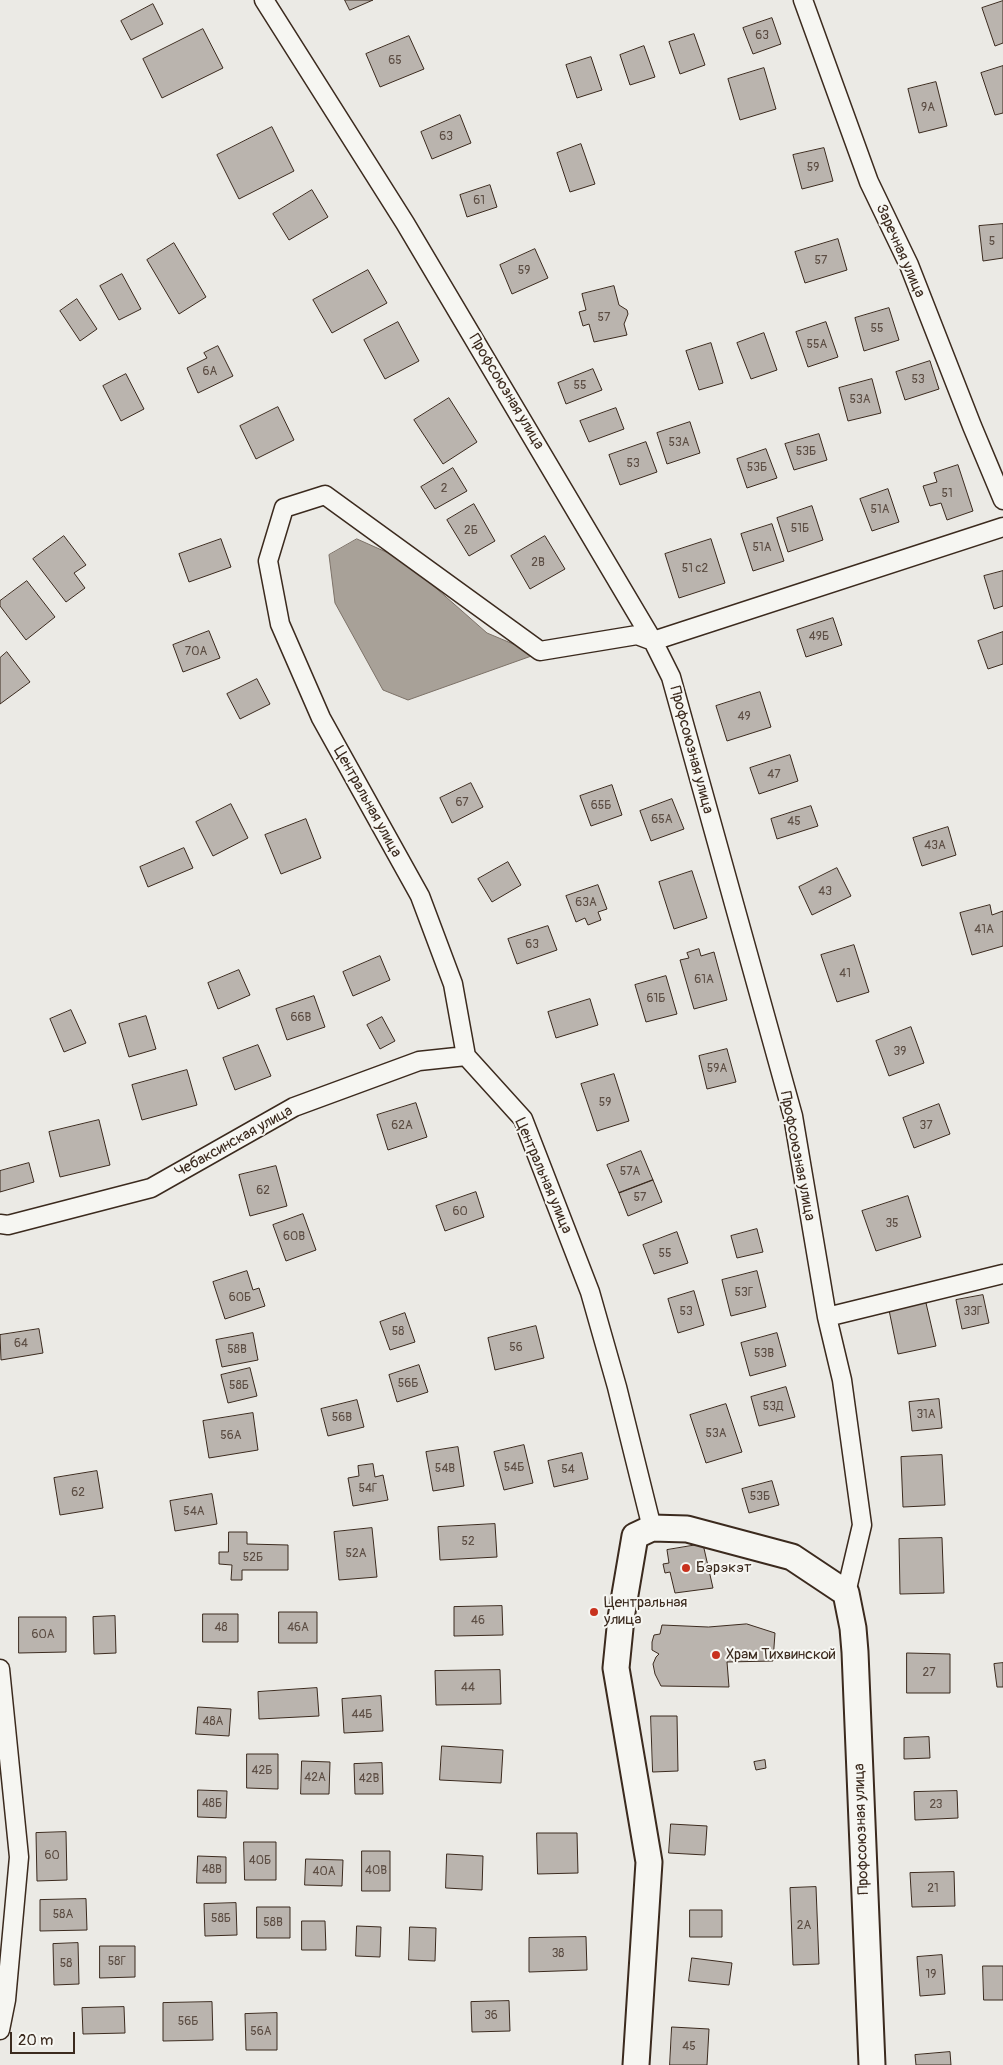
<!DOCTYPE html>
<html>
<head>
<meta charset="utf-8">
<style>
  body { margin:0 }
  #map { position:relative; width:1003px; height:2065px; overflow:hidden; background:#ebeae5; font-family:Pangolin,sans-serif }
  canvas { display:block }
  .scale { position:absolute; left:10px; top:2032px; width:65px; height:22px; box-sizing:border-box; border:2px solid #3b2a1e; border-top:0; padding-left:6px; font-size:15px; line-height:18px; white-space:nowrap; color:#3b2a1e; -webkit-text-stroke:4px #f6f6f2; paint-order:stroke }
</style>
</head>
<body>
<div id="map">
<canvas width="1003" height="2065"></canvas>
<div class="scale">20 m</div>
</div>
<script>
const g = document.querySelector('canvas').getContext('2d');
g.lineJoin = 'round';
function fillPath(path, color) { g.fillStyle = color; g.fill(path, 'evenodd'); }
function stroke(path, color, width, dash) { g.strokeStyle = color; g.lineWidth = width; g.lineCap = dash ? 'butt' : 'round'; g.setLineDash(dash || []); g.stroke(path); }
function drawText(font, color, halo, rows, align = 'center') {
  g.font = font + ' Pangolin,sans-serif'; g.lineWidth = 4; g.setLineDash([]); g.textBaseline = 'middle'; g.strokeStyle = halo; g.fillStyle = color; for (const [text, x, y, turn = 0] of rows) {
    g.save(); g.translate(x, y); g.rotate((+turn || 0) * Math.PI / 180); g.textAlign = isNaN(turn) ? turn : align; if (halo) g.strokeText(text, 0, 0); g.fillText(text, 0, 0); g.restore();
  }
}
const water = new Path2D(`
  M 357,539 L 404,560 L 487,633 L 537,654 L 408,700 L 383,690 L 335,603 L 329,555 Z`);
const building = new Path2D(`
  M 345,0 L 373,0 L 350,10 Z
  M 1003,1 L 1003,43 L 995,46 L 982,8 Z
  M 153,4 L 163,24 L 131,40 L 121,21 Z
  M 772,18 L 781,44 L 753,54 L 743,28 Z
  M 203,29 L 223,68 L 162,98 L 143,59 Z
  M 694,34 L 705,65 L 680,74 L 669,42 Z
  M 409,36 L 424,69 L 380,87 L 366,54 Z
  M 644,46 L 655,77 L 630,85 L 620,55 Z
  M 591,57 L 602,90 L 577,98 L 566,65 Z
  M 1003,66 L 1003,113 L 995,115 L 981,73 Z
  M 764,68 L 776,109 L 740,120 L 728,79 Z
  M 936,82 L 947,126 L 919,133 L 908,89 Z
  M 460,115 L 471,143 L 432,159 L 421,132 Z
  M 272,127 L 294,171 L 239,199 L 217,155 Z
  M 581,144 L 595,184 L 570,192 L 557,153 Z
  M 824,148 L 833,181 L 802,189 L 793,155 Z
  M 490,185 L 497,207 L 467,217 L 460,195 Z
  M 312,190 L 328,217 L 289,240 L 273,214 Z
  M 1003,224 L 1003,258 L 983,261 L 979,226 Z
  M 838,239 L 847,270 L 805,283 L 795,252 Z
  M 174,243 L 206,297 L 179,314 L 147,260 Z
  M 535,249 L 548,278 L 512,294 L 500,265 Z
  M 368,270 L 387,303 L 332,333 L 313,300 Z
  M 122,274 L 141,309 L 119,320 L 100,286 Z
  M 614,286 L 619,305 L 627,310 L 628,314 L 624,324 L 627,335 L 594,342 L 589,324 L 583,326 L 579,312 L 586,310 L 582,294 Z
  M 77,299 L 97,329 L 80,341 L 60,311 Z
  M 889,308 L 899,340 L 864,351 L 855,318 Z
  M 398,322 L 419,361 L 385,379 L 364,340 Z
  M 826,322 L 838,357 L 808,367 L 796,332 Z
  M 764,333 L 777,370 L 751,379 L 737,343 Z
  M 711,343 L 723,383 L 699,390 L 686,351 Z
  M 218,346 L 233,376 L 198,393 L 187,368 L 207,358 L 204,353 Z
  M 930,361 L 939,389 L 905,400 L 896,372 Z
  M 593,369 L 602,390 L 566,404 L 558,383 Z
  M 126,374 L 144,409 L 121,421 L 103,386 Z
  M 872,379 L 881,413 L 848,421 L 839,388 Z
  M 449,398 L 477,442 L 443,464 L 414,420 Z
  M 278,407 L 294,440 L 256,459 L 240,426 Z
  M 616,408 L 624,429 L 589,442 L 580,421 Z
  M 690,422 L 700,453 L 667,464 L 657,433 Z
  M 819,434 L 827,460 L 794,470 L 785,444 Z
  M 646,442 L 657,472 L 620,485 L 609,455 Z
  M 766,449 L 777,478 L 747,488 L 737,459 Z
  M 958,465 L 973,511 L 947,520 L 941,503 L 930,506 L 923,486 L 937,482 L 934,473 Z
  M 453,468 L 467,491 L 435,509 L 421,487 Z
  M 888,489 L 899,522 L 872,531 L 860,499 Z
  M 474,504 L 495,541 L 469,556 L 447,520 Z
  M 812,506 L 823,540 L 788,552 L 777,518 Z
  M 772,524 L 784,561 L 753,571 L 741,534 Z
  M 64,536 L 86,565 L 74,573 L 85,588 L 66,602 L 33,559 Z
  M 545,536 L 565,569 L 530,589 L 511,556 Z
  M 221,539 L 231,567 L 189,582 L 179,554 Z
  M 711,539 L 725,583 L 679,598 L 665,554 Z
  M 1003,571 L 1003,606 L 994,609 L 984,576 Z
  M 27,581 L 55,617 L 26,640 L 0,606 L 0,601 Z
  M 833,618 L 842,645 L 806,657 L 797,630 Z
  M 209,631 L 220,658 L 183,672 L 173,645 Z
  M 1003,632 L 1003,664 L 988,669 L 978,641 Z
  M 7,652 L 30,682 L 0,704 L 0,658 Z
  M 257,679 L 270,704 L 240,719 L 227,694 Z
  M 760,692 L 771,727 L 727,741 L 716,706 Z
  M 790,755 L 798,781 L 759,794 L 750,768 Z
  M 471,783 L 483,807 L 452,823 L 440,798 Z
  M 612,785 L 622,815 L 591,826 L 580,796 Z
  M 672,799 L 684,829 L 651,841 L 640,811 Z
  M 231,804 L 248,838 L 213,856 L 196,822 Z
  M 811,806 L 818,826 L 777,839 L 771,819 Z
  M 306,819 L 321,858 L 281,874 L 265,835 Z
  M 948,827 L 956,855 L 922,866 L 913,838 Z
  M 184,848 L 193,868 L 148,887 L 140,867 Z
  M 508,862 L 521,885 L 492,902 L 478,879 Z
  M 837,868 L 851,896 L 812,915 L 799,887 Z
  M 692,871 L 707,918 L 674,929 L 659,882 Z
  M 598,885 L 607,909 L 598,912 L 601,920 L 588,925 L 585,918 L 576,922 L 566,896 Z
  M 990,905 L 992,915 L 1003,911 L 1003,946 L 972,955 L 960,913 Z
  M 548,926 L 557,950 L 517,964 L 508,939 Z
  M 854,945 L 869,992 L 837,1002 L 821,955 Z
  M 699,949 L 701,956 L 714,952 L 727,1000 L 694,1009 L 680,960 L 689,958 L 687,953 Z
  M 380,956 L 390,980 L 353,996 L 343,972 Z
  M 239,970 L 250,995 L 218,1009 L 208,983 Z
  M 666,976 L 677,1014 L 646,1022 L 635,985 Z
  M 314,996 L 325,1027 L 287,1040 L 276,1009 Z
  M 590,999 L 598,1025 L 556,1038 L 548,1012 Z
  M 71,1010 L 86,1043 L 64,1052 L 50,1019 Z
  M 146,1016 L 156,1049 L 129,1057 L 119,1024 Z
  M 382,1017 L 395,1041 L 380,1049 L 367,1025 Z
  M 911,1027 L 924,1063 L 889,1076 L 876,1041 Z
  M 258,1045 L 271,1076 L 235,1090 L 223,1058 Z
  M 727,1049 L 736,1082 L 707,1089 L 699,1056 Z
  M 187,1070 L 197,1105 L 142,1120 L 132,1085 Z
  M 614,1074 L 629,1121 L 597,1131 L 581,1084 Z
  M 416,1103 L 427,1137 L 388,1150 L 377,1115 Z
  M 939,1104 L 950,1134 L 914,1148 L 903,1118 Z
  M 99,1120 L 110,1165 L 60,1177 L 49,1132 Z
  M 641,1151 L 653,1180 L 619,1193 L 607,1165 Z
  M 29,1163 L 34,1182 L 0,1192 L 0,1171 Z
  M 276,1166 L 287,1206 L 250,1216 L 239,1175 Z
  M 653,1180 L 662,1202 L 628,1216 L 619,1193 Z
  M 476,1192 L 484,1217 L 445,1231 L 436,1206 Z
  M 908,1196 L 921,1237 L 876,1251 L 862,1211 Z
  M 303,1214 L 316,1250 L 286,1261 L 273,1225 Z
  M 757,1229 L 763,1252 L 737,1258 L 731,1236 Z
  M 677,1232 L 688,1263 L 654,1274 L 643,1245 Z
  M 247,1271 L 253,1290 L 259,1288 L 265,1306 L 225,1319 L 213,1282 Z
  M 757,1271 L 766,1307 L 731,1316 L 722,1280 Z
  M 694,1291 L 704,1325 L 678,1333 L 668,1299 Z
  M 983,1295 L 989,1323 L 962,1329 L 956,1300 Z
  M 926,1303 L 936,1346 L 898,1354 L 889,1310 Z
  M 405,1313 L 415,1342 L 390,1350 L 380,1322 Z
  M 536,1326 L 544,1358 L 495,1370 L 488,1338 Z
  M 39,1329 L 43,1353 L 1,1360 L 0,1335 Z
  M 253,1333 L 258,1360 L 222,1367 L 216,1340 Z
  M 777,1333 L 786,1366 L 750,1376 L 741,1343 Z
  M 419,1365 L 428,1392 L 397,1402 L 389,1375 Z
  M 250,1368 L 257,1396 L 228,1403 L 221,1375 Z
  M 786,1387 L 795,1417 L 759,1426 L 751,1397 Z
  M 939,1399 L 942,1428 L 912,1431 L 909,1402 Z
  M 357,1400 L 364,1427 L 328,1436 L 321,1409 Z
  M 726,1404 L 742,1452 L 706,1463 L 690,1415 Z
  M 253,1413 L 258,1450 L 209,1458 L 203,1421 Z
  M 524,1445 L 533,1483 L 504,1490 L 494,1452 Z
  M 458,1447 L 464,1486 L 433,1491 L 426,1452 Z
  M 582,1453 L 588,1479 L 554,1487 L 548,1461 Z
  M 942,1455 L 945,1505 L 903,1507 L 901,1457 Z
  M 373,1464 L 375,1477 L 383,1475 L 388,1500 L 353,1506 L 348,1478 L 359,1476 L 358,1466 Z
  M 97,1471 L 103,1508 L 60,1515 L 54,1478 Z
  M 772,1481 L 779,1505 L 749,1513 L 742,1489 Z
  M 212,1494 L 217,1524 L 175,1531 L 170,1501 Z
  M 495,1524 L 497,1557 L 440,1560 L 438,1527 Z
  M 372,1528 L 377,1577 L 339,1580 L 334,1532 Z
  M 229,1532 L 247,1532 L 247,1544 L 288,1545 L 288,1570 L 242,1570 L 242,1580 L 231,1580 L 232,1565 L 219,1564 L 219,1552 L 228,1552 Z
  M 942,1538 L 944,1593 L 900,1594 L 899,1539 Z
  M 703,1544 L 713,1588 L 675,1593 L 670,1572 L 665,1573 L 663,1564 L 669,1563 L 667,1550 Z
  M 502,1606 L 503,1635 L 454,1636 L 454,1607 Z
  M 279,1612 L 317,1612 L 317,1643 L 279,1643 Z
  M 203,1614 L 238,1614 L 238,1642 L 203,1642 Z
  M 115,1616 L 116,1653 L 94,1654 L 93,1617 Z
  M 19,1617 L 66,1617 L 66,1652 L 19,1653 Z
  M 747,1624 L 775,1633 L 773,1661 L 727,1662 L 729,1687 L 661,1686 L 655,1674 L 653,1664 L 656,1657 L 659,1654 L 652,1650 L 652,1642 L 654,1635 L 660,1634 L 662,1625 L 708,1627 Z
  M 907,1653 L 950,1654 L 950,1693 L 907,1693 Z
  M 1003,1663 L 1003,1687 L 997,1687 L 994,1664 Z
  M 500,1670 L 501,1704 L 436,1705 L 435,1671 Z
  M 317,1688 L 319,1716 L 259,1719 L 258,1692 Z
  M 381,1696 L 383,1731 L 344,1733 L 342,1699 Z
  M 198,1707 L 231,1709 L 229,1736 L 196,1734 Z
  M 651,1716 L 677,1716 L 678,1771 L 653,1772 Z
  M 929,1737 L 930,1758 L 904,1759 L 904,1738 Z
  M 442,1746 L 503,1750 L 501,1783 L 440,1780 Z
  M 247,1754 L 278,1754 L 278,1789 L 247,1788 Z
  M 765,1760 L 766,1768 L 756,1770 L 754,1762 Z
  M 302,1761 L 330,1762 L 329,1794 L 301,1794 Z
  M 382,1763 L 383,1794 L 355,1794 L 354,1764 Z
  M 198,1790 L 227,1791 L 226,1818 L 198,1817 Z
  M 957,1791 L 958,1818 L 915,1820 L 914,1792 Z
  M 671,1824 L 707,1826 L 705,1855 L 669,1853 Z
  M 66,1832 L 67,1880 L 37,1881 L 36,1833 Z
  M 537,1833 L 577,1833 L 578,1873 L 538,1874 Z
  M 244,1842 L 276,1842 L 276,1880 L 245,1880 Z
  M 362,1851 L 390,1851 L 390,1891 L 362,1891 Z
  M 447,1854 L 483,1856 L 482,1890 L 446,1888 Z
  M 198,1856 L 226,1857 L 226,1883 L 197,1883 Z
  M 306,1859 L 343,1860 L 342,1886 L 305,1885 Z
  M 954,1872 L 955,1906 L 912,1907 L 910,1873 Z
  M 816,1887 L 819,1964 L 793,1965 L 790,1888 Z
  M 86,1899 L 87,1930 L 40,1931 L 40,1900 Z
  M 236,1903 L 237,1935 L 205,1936 L 204,1904 Z
  M 257,1907 L 290,1907 L 290,1938 L 257,1938 Z
  M 690,1910 L 722,1910 L 722,1937 L 690,1937 Z
  M 302,1921 L 325,1921 L 326,1950 L 302,1950 Z
  M 357,1926 L 381,1927 L 380,1957 L 356,1956 Z
  M 410,1927 L 436,1928 L 435,1961 L 409,1960 Z
  M 586,1937 L 587,1970 L 529,1972 L 529,1938 Z
  M 78,1943 L 79,1984 L 54,1985 L 53,1944 Z
  M 100,1946 L 135,1946 L 135,1977 L 100,1978 Z
  M 942,1955 L 945,1994 L 920,1996 L 917,1957 Z
  M 692,1958 L 732,1963 L 729,1985 L 689,1981 Z
  M 983,1966 L 1003,1966 L 1003,2000 L 984,2000 Z
  M 509,2001 L 510,2031 L 472,2032 L 471,2002 Z
  M 212,2002 L 213,2040 L 163,2041 L 163,2003 Z
  M 124,2007 L 125,2033 L 83,2034 L 82,2008 Z
  M 277,2013 L 277,2050 L 246,2050 L 245,2014 Z
  M 672,2027 L 709,2029 L 707,2065 L 670,2065 Z
  M 950,2052 L 951,2065 L 916,2065 L 915,2055 Z`);
const street = new Path2D(`
  M 264,0 L 405,223 L 653,641 L 671,677 L 793,1116 L 827,1317 L 842,1380 L 862,1525 L 846,1593
  M 803,0 L 869,182 L 909,265 L 972,426 L 1003,500
  M 0,1224 L 8,1225 L 151,1188 L 294,1107 L 419,1061 L 466,1056
  M 827,1317 L 1003,1274
  M 652,1528 L 617,1387 L 590,1292 L 523,1119 L 466,1056 L 453,984 L 420,896 L 321,718 L 280,624 L 268,561 L 284,508 L 325,495 L 540,651 L 637,635 L 653,641 L 1003,527
  M 0,1669 L 19,1857 L 6,2000 L 0,2030`);
const secondary = new Path2D(`
  M 636,2065 L 649,1862 L 616,1668 L 621,1618 L 635,1536 L 652,1528 L 687,1529 L 792,1557 L 846,1593 L 853,1628 L 855,1652 L 872,2065`);
const markers = [
  [686,1568,5,"#c8321e"],
  [594,1612,5,"#c8321e"],
  [716,1655,5,"#c8321e"]
];
const numberNames = [
  ["63",762,36],
  ["65",395,61],
  ["9А",928,108],
  ["63",446,137],
  ["59",813,168],
  ["61",479,201],
  ["5",992,242],
  ["57",821,261],
  ["59",524,271],
  ["57",604,318],
  ["55",877,329],
  ["55А",817,345],
  ["6А",210,372],
  ["53",918,380],
  ["55",580,386],
  ["53А",860,400],
  ["53А",679,443],
  ["53Б",806,452],
  ["53",633,464],
  ["53Б",757,468],
  ["2",444,489],
  ["51",947,494],
  ["51А",880,510],
  ["51Б",800,529],
  ["2Б",471,531],
  ["51А",762,548],
  ["2В",538,563],
  ["51 с2",695,569],
  ["49Б",819,637],
  ["70А",196,652],
  ["49",744,717],
  ["47",774,775],
  ["67",462,803],
  ["65Б",601,806],
  ["65А",662,820],
  ["45",794,822],
  ["43А",935,846],
  ["43",825,892],
  ["63А",586,903],
  ["41А",984,930],
  ["63",532,945],
  ["41",845,974],
  ["61А",704,980],
  ["61Б",656,999],
  ["66В",301,1018],
  ["39",900,1052],
  ["59А",717,1069],
  ["59",605,1103],
  ["62А",402,1126],
  ["37",926,1126],
  ["57А",630,1172],
  ["62",263,1191],
  ["57",640,1198],
  ["60",460,1212],
  ["35",892,1224],
  ["60В",294,1237],
  ["55",665,1254],
  ["53Г",744,1293],
  ["60Б",240,1298],
  ["53",686,1312],
  ["33Г",973,1312],
  ["58",398,1332],
  ["64",21,1344],
  ["56",516,1348],
  ["58В",237,1350],
  ["53В",764,1354],
  ["56Б",408,1384],
  ["58Б",239,1386],
  ["53Д",773,1407],
  ["31А",926,1415],
  ["56В",342,1418],
  ["53А",716,1434],
  ["56А",231,1436],
  ["54Б",514,1468],
  ["54В",445,1469],
  ["54",568,1470],
  ["54Г",368,1489],
  ["62",78,1493],
  ["53Б",760,1497],
  ["54А",194,1512],
  ["52",468,1542],
  ["52А",356,1554],
  ["52Б",253,1558],
  ["46",478,1621],
  ["48",221,1628],
  ["46А",298,1628],
  ["60А",43,1635],
  ["27",929,1673],
  ["44",468,1688],
  ["44Б",362,1715],
  ["48А",213,1722],
  ["42Б",262,1771],
  ["42А",315,1778],
  ["42В",369,1779],
  ["48Б",212,1804],
  ["23",936,1805],
  ["60",52,1856],
  ["40Б",260,1861],
  ["48В",212,1870],
  ["40В",376,1871],
  ["40А",324,1872],
  ["21",933,1889],
  ["58А",63,1915],
  ["58Б",221,1919],
  ["58В",273,1923],
  ["2А",804,1926],
  ["38",558,1954],
  ["58Г",117,1962],
  ["58",66,1964],
  ["19",931,1975],
  ["36",491,2016],
  ["56Б",188,2022],
  ["56А",261,2032],
  ["45",689,2047]
];
const streetNames = [
  ["Заречная улица",900,251,66],
  ["Профсоюзная улица",506,392,59],
  ["Профсоюзная улица",691,750,75],
  ["Центральная улица",367,802,61],
  ["Чебаксинская улица",234,1142,-29],
  ["Профсоюзная улица",797,1156,79],
  ["Центральная улица",543,1176,67],
  ["Профсоюзная улица",862,1829,-92]
];
const poiNames = [
  ["Бэрэкэт",696,1568],
  ["Центральная",604,1603],
  ["улица",604,1620],
  ["Храм Тихвинской",726,1655]
];
fillPath(water, '#a8a198');
stroke(water, '#7c7167', 1);
fillPath(building, '#bab4ae');
stroke(building, '#3b2a1e', 1);
stroke(street, '#3b2a1e', 21);
stroke(secondary, '#3b2a1e', 29);
stroke(street, '#f6f6f2', 18);
stroke(secondary, '#f6f6f2', 25);
for (const [x, y, r, color] of markers) { const dot = new Path2D(); dot.arc(x, y, r, 0, 2 * Math.PI); g.fillStyle = color; g.fill(dot); stroke(dot, '#f6f6f2', 2); }
drawText('12px', '#5b4c42', null, numberNames);
drawText('15px', '#3b2a1e', '#f6f6f2', streetNames);
drawText('15px', '#3b2a1e', '#f6f6f2', poiNames, 'left');
</script>
</body>
</html>
